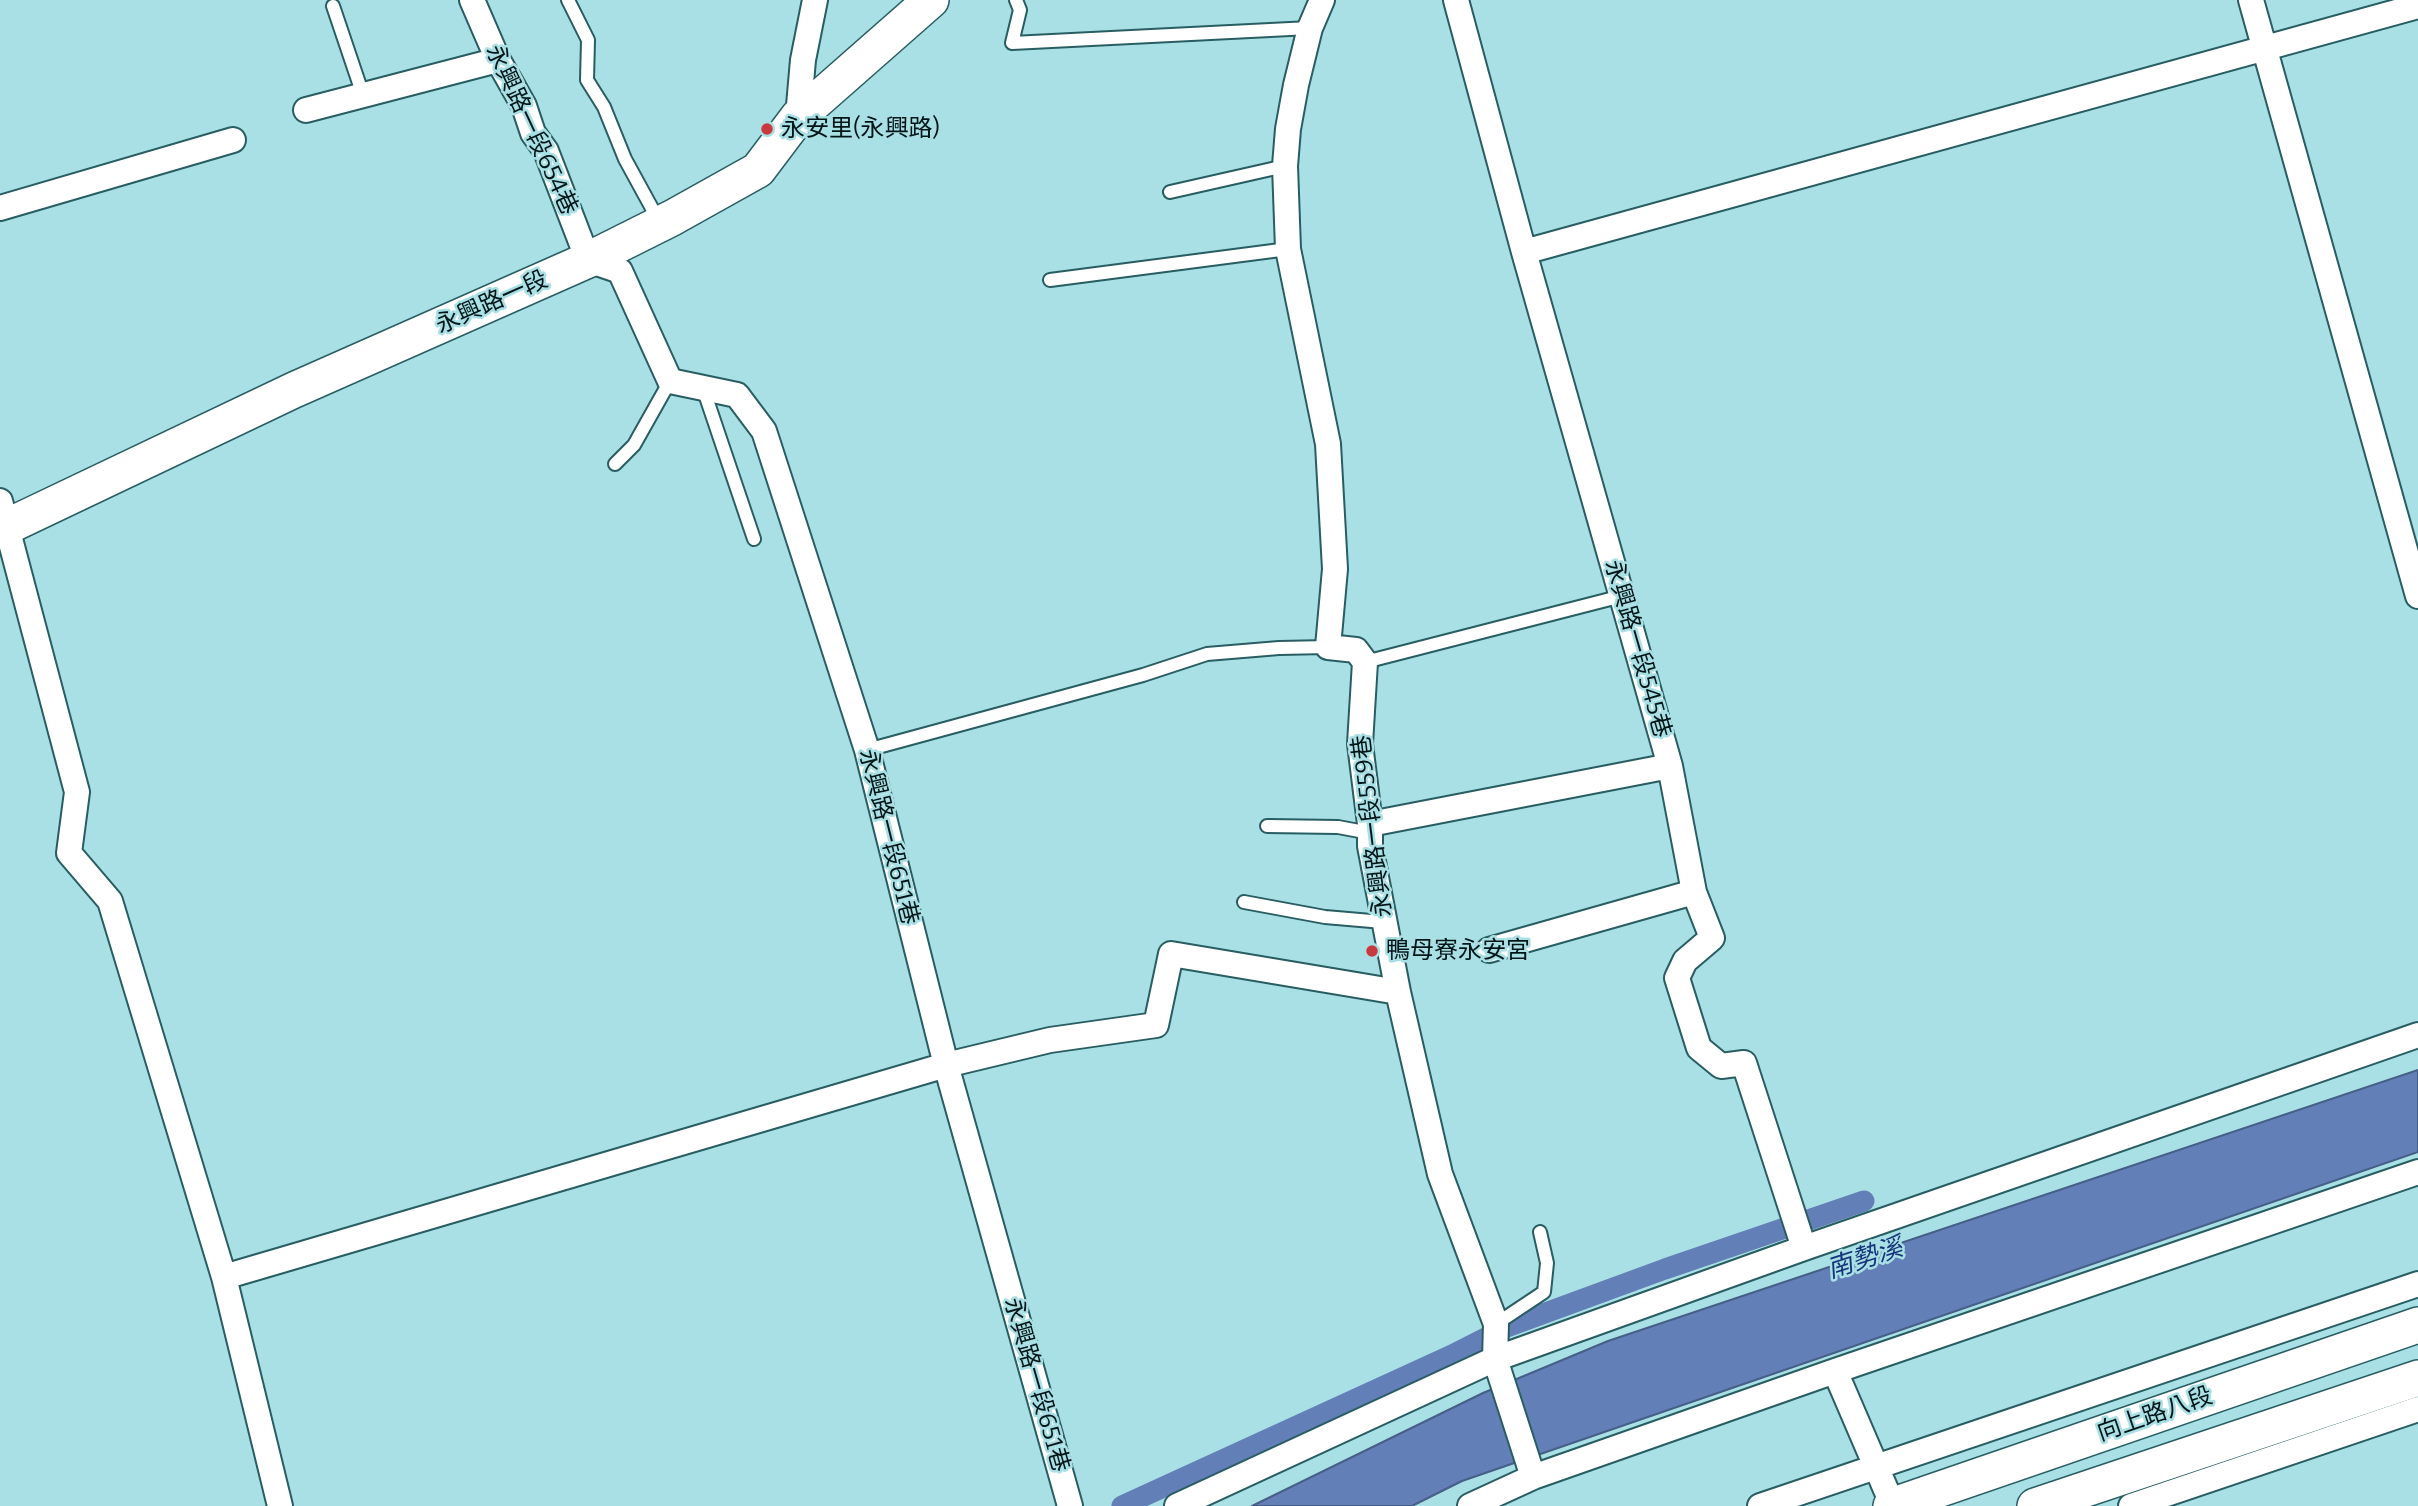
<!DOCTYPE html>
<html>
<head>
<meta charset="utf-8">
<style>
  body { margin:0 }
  canvas { display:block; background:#a9e0e5 }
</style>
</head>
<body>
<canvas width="2418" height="1506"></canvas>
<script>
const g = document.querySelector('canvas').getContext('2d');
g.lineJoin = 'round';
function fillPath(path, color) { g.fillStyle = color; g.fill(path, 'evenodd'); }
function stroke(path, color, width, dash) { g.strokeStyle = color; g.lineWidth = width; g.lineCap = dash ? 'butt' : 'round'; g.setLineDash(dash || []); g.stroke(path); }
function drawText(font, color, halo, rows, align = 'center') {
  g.font = font + ' Bitter,"Noto Sans TC",serif'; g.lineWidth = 5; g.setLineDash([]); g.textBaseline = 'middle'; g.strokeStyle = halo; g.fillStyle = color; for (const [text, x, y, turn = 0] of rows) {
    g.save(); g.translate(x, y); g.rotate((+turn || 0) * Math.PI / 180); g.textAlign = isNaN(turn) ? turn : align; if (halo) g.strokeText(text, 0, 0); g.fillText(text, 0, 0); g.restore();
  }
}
const water = new Path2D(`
  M 2418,1070 L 2418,1152 L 1462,1481 L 1412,1506 L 1252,1506 L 1483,1393 L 1608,1341 Z`);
const canal = new Path2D(`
  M 1122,1506 L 1452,1355 L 1507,1327 L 1665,1269 L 1864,1201`);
const lane = new Path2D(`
  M 568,0 L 588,40 L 587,80 L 604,107 L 625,159 L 660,223
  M 1016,0 L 1020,10 L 1012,43 L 1310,28
  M 333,6 L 363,95
  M 1170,192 L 1285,166
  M 1050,280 L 1288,249
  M 703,388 L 754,539
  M 615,464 L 634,445 L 670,381
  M 1365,662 L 1622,596
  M 867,750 L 1143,675 L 1207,654 L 1279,648 L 1328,647
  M 1267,826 L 1338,827 L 1370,833
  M 1244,902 L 1325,917 L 1383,922
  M 1496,1324 L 1544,1292 L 1547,1263 L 1540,1232`);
const street = new Path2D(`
  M 472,0 L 498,60 L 524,106 L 533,133 L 546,151 L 588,260 L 620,271 L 670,381 L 737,395 L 764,431 L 867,750 L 946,1065 L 1070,1506
  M 1322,0 L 1310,28 L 1296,85 L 1288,129 L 1285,166 L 1288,249 L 1328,444 L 1335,569 L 1328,647 L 1356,650 L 1365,662 L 1360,744 L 1370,824 L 1370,846 L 1398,992 L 1440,1174 L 1496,1324 L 1495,1359 L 1533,1477
  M 1456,0 L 1524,252 L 1670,766 L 1694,892 L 1712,938 L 1685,961 L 1677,978 L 1699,1048 L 1721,1066 L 1744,1063 L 1804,1248
  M 2251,0 L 2418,596
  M 306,110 L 498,60
  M 798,117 L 803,60 L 815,0
  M 0,208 L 233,140
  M 1524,252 L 2418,6
  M 0,501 L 77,792 L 69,853 L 110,901 L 224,1277 L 280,1506
  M 1370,824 L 1670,766
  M 1489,950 L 1694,892
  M 224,1277 L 946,1065 L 1050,1040 L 1156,1025 L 1171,954 L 1398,992
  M 1835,1371 L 1893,1506
  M 1177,1506 L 1495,1359 L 1804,1248 L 2418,1035
  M 1470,1506 L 1533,1477 L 1835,1371 L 2418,1172
  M 1760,1506 L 2418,1284
  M 2131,1506 L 2418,1409`);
const secondary = new Path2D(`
  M 0,530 L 294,390 L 588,260 L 672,218 L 758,170 L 798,117 L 931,0
  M 1891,1506 L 2418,1325
  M 2035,1506 L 2418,1378`);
const markers = [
  [767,129,7,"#c8393e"],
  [1372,951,7,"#c8393e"]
];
const poiNames = [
  ["永安里(永興路)",781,129],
  ["鴨母寮永安宮",1386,951]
];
const streetNames = [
  ["永興路一段654巷",531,130,65],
  ["永興路一段",492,303,-24],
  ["永興路一段545巷",1637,649,74],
  ["永興路一段559巷",1373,826,-97],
  ["永興路一段651巷",888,837,76],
  ["永興路一段651巷",1036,1385,74],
  ["向上路八段",2155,1415,-19]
];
const waterNames = [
  ["南勢溪",1865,1259,-18]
];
fillPath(water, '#637fb7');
stroke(water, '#465f87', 2);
stroke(canal, '#637fb7', 21);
stroke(lane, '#285d62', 16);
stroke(street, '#285d62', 28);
stroke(secondary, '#285d62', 38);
stroke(lane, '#fff', 12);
stroke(street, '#fff', 24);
stroke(secondary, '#fff', 35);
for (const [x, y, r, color] of markers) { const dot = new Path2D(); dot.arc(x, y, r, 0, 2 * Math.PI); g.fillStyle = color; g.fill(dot); stroke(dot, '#a9e0e5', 2.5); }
drawText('24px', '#011517', '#a9e0e5', poiNames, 'left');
drawText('24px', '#011517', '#a9e0e5', streetNames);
drawText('italic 26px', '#163579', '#a9e0e5', waterNames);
</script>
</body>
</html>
